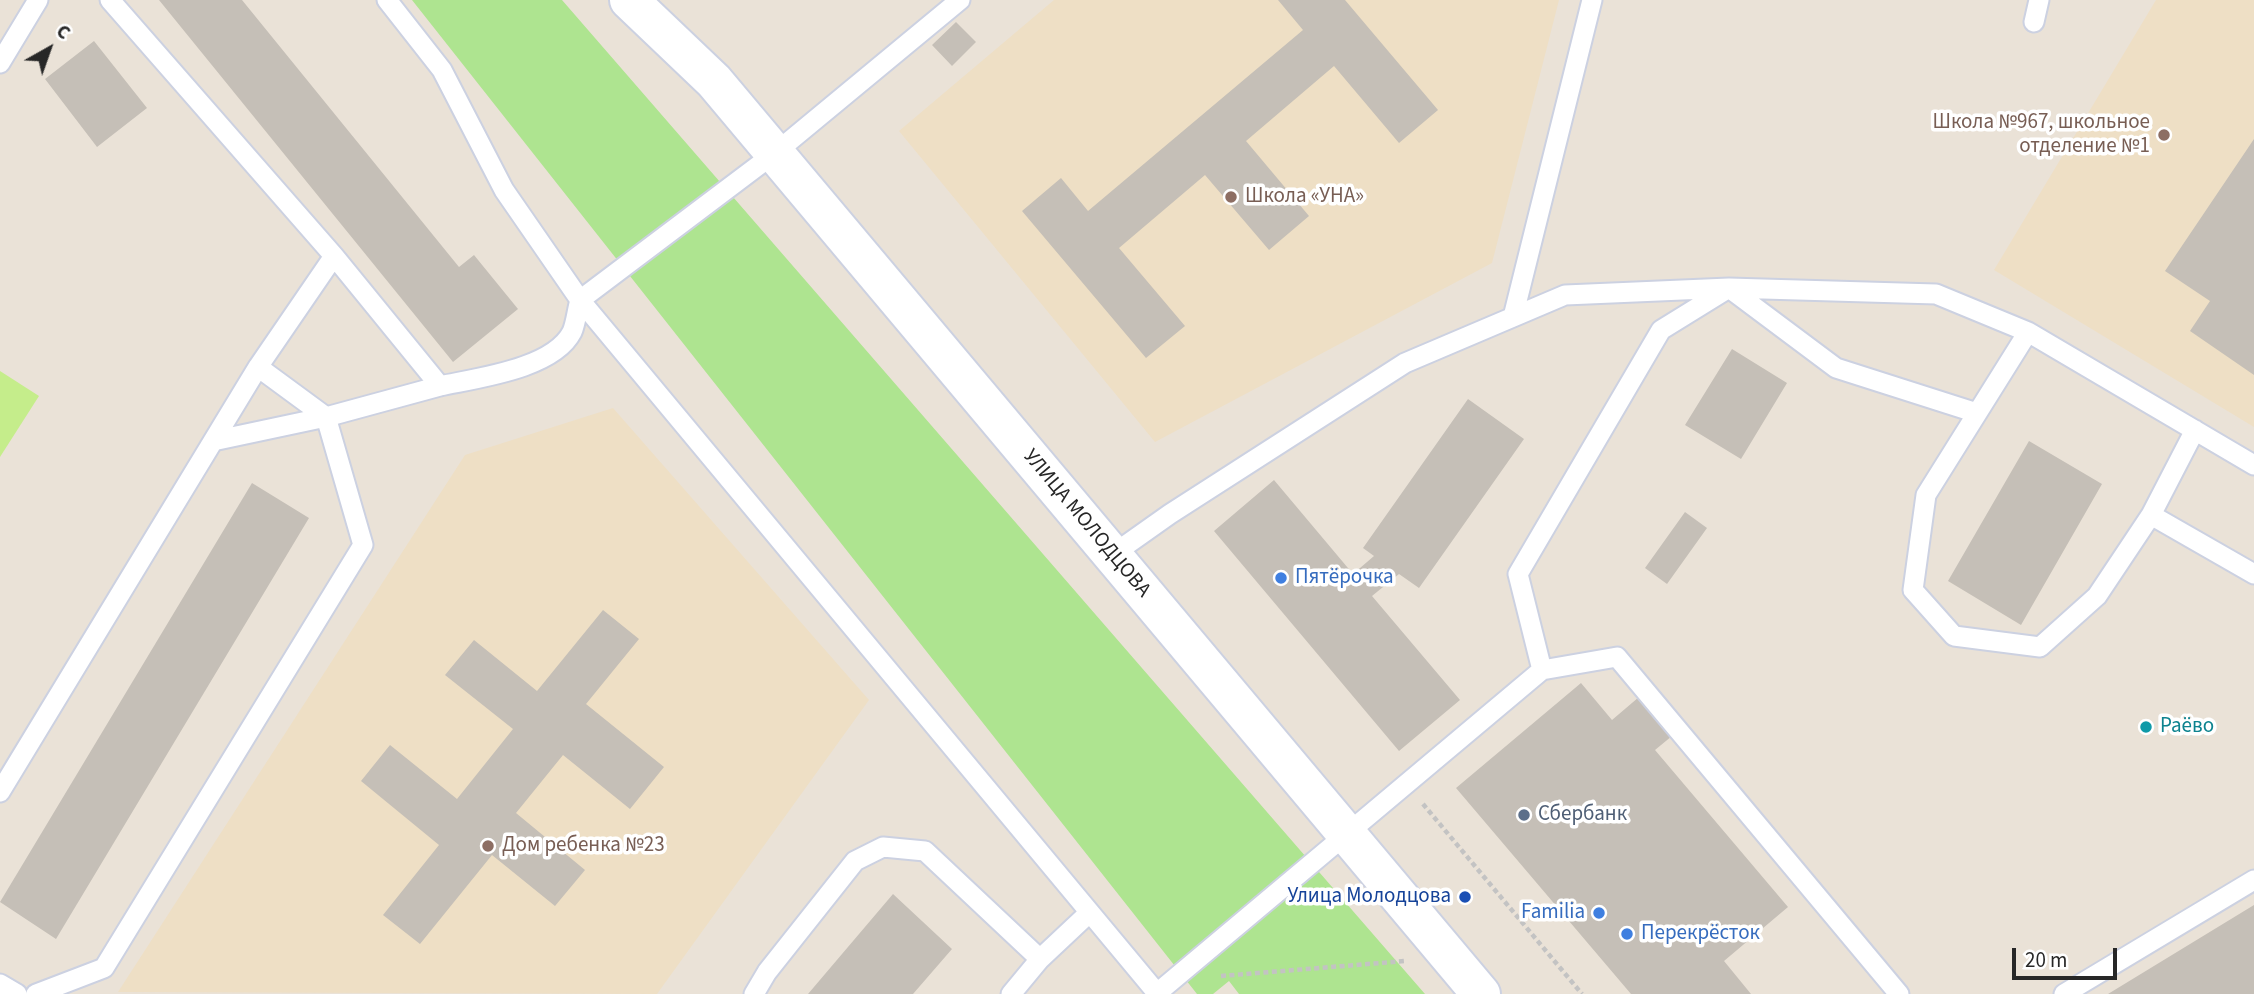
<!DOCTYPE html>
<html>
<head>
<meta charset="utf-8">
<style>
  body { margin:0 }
  #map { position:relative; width:2254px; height:994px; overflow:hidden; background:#eae2d7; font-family:"Source Sans 3",sans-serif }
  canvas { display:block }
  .north { position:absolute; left:14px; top:14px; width:70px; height:70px; -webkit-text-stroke:5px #fff; paint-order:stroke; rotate:40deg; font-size:19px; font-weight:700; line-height:28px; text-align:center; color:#272727 }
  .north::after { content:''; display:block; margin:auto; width:24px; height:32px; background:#272727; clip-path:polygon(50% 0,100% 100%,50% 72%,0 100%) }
  .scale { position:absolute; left:2012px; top:948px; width:105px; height:32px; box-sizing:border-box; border:4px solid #272727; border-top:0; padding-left:9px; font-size:21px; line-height:24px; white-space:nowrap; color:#272727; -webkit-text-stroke:5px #fff; paint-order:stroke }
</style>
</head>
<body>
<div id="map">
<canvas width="2254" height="994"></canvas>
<div class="north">С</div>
<div class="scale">20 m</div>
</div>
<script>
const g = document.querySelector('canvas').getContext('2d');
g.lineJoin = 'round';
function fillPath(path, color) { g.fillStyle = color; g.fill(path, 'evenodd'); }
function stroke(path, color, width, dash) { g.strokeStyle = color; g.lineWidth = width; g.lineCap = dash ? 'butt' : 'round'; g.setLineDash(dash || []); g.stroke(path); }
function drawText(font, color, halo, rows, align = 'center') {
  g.font = font + ' "Source Sans 3",sans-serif'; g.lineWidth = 7; g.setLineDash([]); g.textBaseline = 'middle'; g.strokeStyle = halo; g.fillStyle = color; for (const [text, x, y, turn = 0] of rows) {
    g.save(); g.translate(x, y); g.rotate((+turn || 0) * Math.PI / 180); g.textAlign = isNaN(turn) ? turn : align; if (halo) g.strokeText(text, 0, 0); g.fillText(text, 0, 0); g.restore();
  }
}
const education = new Path2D(`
  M 1054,0 L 1559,0 L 1492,263 L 1155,442 L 899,131 Z
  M 2156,0 L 2254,0 L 2254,427 L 1994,270 Z
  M 613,408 L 869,700 L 657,994 L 118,992 L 465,455 Z`);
const green = new Path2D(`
  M 412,0 L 562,0 L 1425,994 L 1239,994 L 1229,981 L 1213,994 L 1197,994 Z`);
const pitch = new Path2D(`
  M 0,371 L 39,396 L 0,457 Z`);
const building = new Path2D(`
  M 159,0 L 242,0 L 459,267 L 474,255 L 518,309 L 453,362 Z
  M 1278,0 L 1345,0 L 1438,110 L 1399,143 L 1334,66 L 1246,141 L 1309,216 L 1269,250 L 1205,175 L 1119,248 L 1185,326 L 1146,358 L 1022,211 L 1061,178 L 1088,211 L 1303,30 Z
  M 956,22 L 976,42 L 952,66 L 932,45 Z
  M 94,41 L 147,108 L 97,147 L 45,79 Z
  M 2254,139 L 2254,375 L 2190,331 L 2210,301 L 2165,271 Z
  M 1732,349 L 1787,383 L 1741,459 L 1685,425 Z
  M 1468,399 L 1524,439 L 1419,588 L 1399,574 L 1372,596 L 1460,700 L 1399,751 L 1214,531 L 1274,480 L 1353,574 L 1374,556 L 1363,548 Z
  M 2029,441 L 2102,484 L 2021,625 L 1948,581 Z
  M 252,483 L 309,518 L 56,939 L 0,902 Z
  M 1685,512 L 1707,528 L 1667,584 L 1645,568 Z
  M 603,610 L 639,639 L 586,704 L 664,767 L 630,809 L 563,755 L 516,813 L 585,870 L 555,906 L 492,855 L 420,944 L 383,915 L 439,845 L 361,781 L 390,745 L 457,799 L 513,729 L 445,675 L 474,640 L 537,691 Z
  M 1581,683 L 1612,720 L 1639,697 L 1672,736 L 1655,750 L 1788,907 L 1724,961 L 1751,994 L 1631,994 L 1456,788 Z
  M 893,894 L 952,949 L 913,994 L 808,994 Z
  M 2254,905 L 2254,994 L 2108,994 Z`);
const path = new Path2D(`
  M 1423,804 L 1582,994
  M 1221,976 L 1405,961`);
const lane = new Path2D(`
  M 110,0 L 334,256 L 440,386 C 477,378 553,369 572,332 C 576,323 577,310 580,300 L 775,153 L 960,0
  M 387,0 L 442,70 L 504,190 L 580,300 L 1157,993
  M 2034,22 L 2039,0
  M 0,63 L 38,0
  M 1513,317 L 1592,0
  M 2028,332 L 1926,495 L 1913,590 L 1954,636 L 2040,647 L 2097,596 L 2151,515
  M 258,367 L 326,417
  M 2195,430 L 2151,515 L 2254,574
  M 213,441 L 326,417
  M 1112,555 L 1170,514 L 1405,363 L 1565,295 L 1729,288 L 1836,368 L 1977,413
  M 1542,670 L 1617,657 L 1899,994
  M 0,792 L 258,367 L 334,256
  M 0,984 L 17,994
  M 36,994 L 104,968 L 363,545 L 326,417 L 440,386
  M 754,994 L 767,972 L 855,861 L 883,847 L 925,851 L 1040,959
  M 1011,994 L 1040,959 L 1089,913
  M 1156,994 L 1542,670 L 1518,574 L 1661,330 L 1729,288 L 1936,294 L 2028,332 L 2254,465
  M 2064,994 L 2254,880`);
const secondary = new Path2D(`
  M 629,0 L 714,81 L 1481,994`);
const markers = [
  [2164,135,7,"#8d6e63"],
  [1231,197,7,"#8d6e63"],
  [1281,578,7,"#3f7fe0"],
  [2146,727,7,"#0f9aa8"],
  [1524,815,7,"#5c6f8a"],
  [488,846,7,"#8d6e63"],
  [1465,897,7,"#1a4fb4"],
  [1599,913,7,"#3f7fe0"],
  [1627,934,7,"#3f7fe0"]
];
const educationNames = [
  ["Школа №967, школьное",2150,123,"right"],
  ["отделение №1",2150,147,"right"],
  ["Школа «УНА»",1245,197],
  ["Дом ребенка №23",502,846]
];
const streetNames = [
  ["УЛИЦА МОЛОДЦОВА",1086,524,50]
];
const shopNames = [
  ["Пятёрочка",1295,578],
  ["Familia",1585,913,"right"],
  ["Перекрёсток",1641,934]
];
const cultureNames = [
  ["Раёво",2160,727]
];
const serviceNames = [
  ["Сбербанк",1538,815]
];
const transitNames = [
  ["Улица Молодцова",1451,897]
];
fillPath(education, '#eedfc5');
fillPath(green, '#aee490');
fillPath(pitch, '#c5ed8b');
fillPath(building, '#c5bfb7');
stroke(lane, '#ccd1e1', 23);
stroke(secondary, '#ccd1e1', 42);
stroke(path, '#c3c3c3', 4.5, [5, 3.5]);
stroke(lane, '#fff', 19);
stroke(secondary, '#fff', 38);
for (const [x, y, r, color] of markers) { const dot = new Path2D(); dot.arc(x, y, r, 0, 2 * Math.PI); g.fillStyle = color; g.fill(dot); stroke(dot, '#fff', 2.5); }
drawText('21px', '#785e54', '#fff', educationNames, 'left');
drawText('21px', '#272727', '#fff', streetNames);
drawText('21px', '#366cbe', '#fff', shopNames, 'left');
drawText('21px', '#0d838f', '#fff', cultureNames, 'left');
drawText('21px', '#4e5e75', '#fff', serviceNames, 'left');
drawText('21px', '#164399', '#fff', transitNames, 'right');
</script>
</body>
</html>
